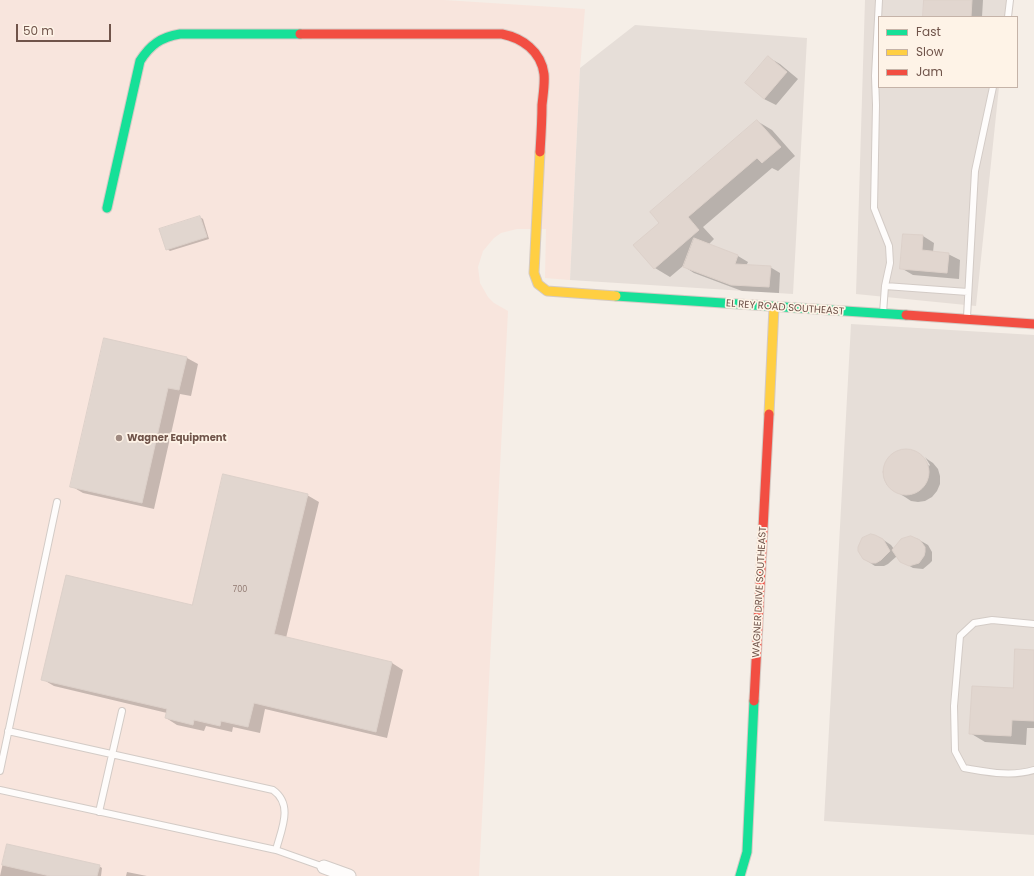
<!DOCTYPE html>
<html>
<head>
<meta charset="utf-8">
<style>
  body { margin:0 }
  #map { position:relative; width:1034px; height:876px; overflow:hidden; background:#f5eee7; font-family:Poppins,sans-serif }
  canvas { display:block }
  .legend { position:absolute; left:878px; top:16px; width:140px; height:72px; box-sizing:border-box; background:#fef3e7; border:1px solid #c5b3a8; margin:0; padding:5px 7px; list-style:none; font-size:12px; color:#70544a }
  .legend li { display:flex; align-items:center; gap:8px; height:20px }
  .legend b { width:20px; border:1px solid #c5b3a8 }
  .scale { position:absolute; left:16px; top:24px; width:95px; height:18px; box-sizing:border-box; border:2px solid #70544a; border-top:0; padding-left:5px; font-size:12px; line-height:14px; white-space:nowrap; color:#70544a; -webkit-text-stroke:3px #fef3e7; paint-order:stroke }
</style>
</head>
<body>
<div id="map">
<canvas width="1034" height="876"></canvas>
<ul class="legend">
<li><b style="height:5px;background:#16e098"></b>Fast</li>
<li><b style="height:5px;background:#ffcf43"></b>Slow</li>
<li><b style="height:5px;background:#f24e42"></b>Jam</li>
</ul>
<div class="scale">50 m</div>
</div>
<script>
const g = document.querySelector('canvas').getContext('2d');
g.lineJoin = 'round';
function fillPath(path, color) { g.fillStyle = color; g.fill(path, 'evenodd'); }
function stroke(path, color, width, dash) { g.strokeStyle = color; g.lineWidth = width; g.lineCap = dash ? 'butt' : 'round'; g.setLineDash(dash || []); g.stroke(path); }
function drawText(font, color, halo, rows, align = 'center') {
  g.font = font + ' Poppins,sans-serif'; g.lineWidth = 3.5; g.setLineDash([]); g.textBaseline = 'middle'; g.strokeStyle = halo; g.fillStyle = color; for (const [text, x, y, turn = 0] of rows) {
    g.save(); g.translate(x, y); g.rotate((+turn || 0) * Math.PI / 180); g.textAlign = isNaN(turn) ? turn : align; if (halo) g.strokeText(text, 0, 0); g.fillText(text, 0, 0); g.restore();
  }
}
const commercial = new Path2D(`
  M 0,0 L 444,0 L 585,9 L 580,68 L 570,280 L 545,278 L 546,229 L 517,229 L 501,233 L 494,238 L 483,251 L 478,267 L 480,283 L 488,297 L 494,303 L 508,311 L 479,876 L 0,876 Z`);
const industrial = new Path2D(`
  M 865,0 L 1008,0 L 1006,17 L 879,17 L 879,87 L 999,87 L 976,306 L 856,294 Z
  M 635,25 L 807,38 L 793,294 L 570,280 L 580,68 Z
  M 851,324 L 1034,335 L 1034,835 L 824,821 Z`);
const shadow = new Path2D(`
  M 925,0 L 983,0 L 982,17 L 924,17 Z
  M 768,57 L 780,64 L 798,79 L 776,105 L 764,99 Z
  M 757,121 L 772,130 L 795,156 L 778,171 L 772,168 L 703,227 L 714,239 L 708,245 L 738,256 L 748,262 L 746,266 L 770,267 L 780,273 L 779,293 L 742,291 L 694,273 L 683,266 L 670,277 L 655,268 L 661,223 Z
  M 200,217 L 203,219 L 209,239 L 170,251 L 167,249 Z
  M 923,236 L 934,243 L 933,252 L 948,254 L 960,260 L 959,279 L 913,275 L 901,268 Z
  M 187,358 L 198,364 L 191,396 L 180,394 L 154,509 L 83,493 L 71,486 Z
  M 907,450 L 915,452 L 922,456 L 929,466 L 930,465 L 925,457 L 927,459 L 933,463 L 938,469 L 940,476 L 940,484 L 937,491 L 932,497 L 925,501 L 918,502 L 911,501 L 905,497 L 893,490 L 887,485 L 884,479 L 883,472 L 885,465 L 888,458 L 900,451 Z
  M 307,495 L 319,502 L 286,638 L 392,663 L 403,670 L 387,738 L 265,709 L 260,733 L 233,727 L 232,732 L 206,726 L 204,731 L 177,725 L 166,718 L 167,713 L 54,686 L 42,679 L 193,606 Z
  M 879,537 L 891,545 L 894,549 L 916,538 L 928,545 L 932,552 L 932,561 L 929,564 L 923,569 L 913,568 L 901,561 L 897,556 L 888,564 L 884,566 L 875,566 L 864,559 Z
  M 1034,651 L 1034,728 L 1027,728 L 1026,745 L 985,742 L 970,733 L 1013,689 Z
  M 7,845 L 99,866 L 102,868 L 101,876 L 0,876 Z
  M 127,872 L 147,876 L 126,876 Z`);
const building = new Path2D(`
  M 924,0 L 972,0 L 971,17 L 923,17 Z
  M 768,56 L 787,72 L 764,99 L 745,83 Z
  M 757,120 L 781,147 L 762,163 L 757,158 L 688,217 L 699,230 L 654,269 L 633,245 L 659,223 L 650,212 Z
  M 200,216 L 207,237 L 166,250 L 159,229 Z
  M 903,234 L 923,235 L 922,250 L 949,253 L 947,273 L 900,269 Z
  M 694,238 L 738,255 L 735,264 L 771,266 L 769,287 L 731,285 L 683,267 Z
  M 104,338 L 187,357 L 179,390 L 168,388 L 142,503 L 70,487 Z
  M883 472a23 23 0 1 1 46 0a23 23 0 1 1-46 0Z
  M 223,474 L 308,494 L 274,634 L 392,662 L 376,732 L 254,703 L 248,727 L 221,721 L 220,726 L 194,720 L 193,725 L 165,718 L 167,709 L 41,680 L 66,575 L 192,605 Z
  M 871,534 L 875,535 L 883,539 L 890,551 L 881,560 L 876,563 L 871,563 L 863,559 L 858,551 L 858,547 L 862,538 Z
  M 911,536 L 920,540 L 925,547 L 925,552 L 924,556 L 919,563 L 909,566 L 900,562 L 892,550 L 901,539 Z
  M 1015,649 L 1034,650 L 1034,721 L 1012,720 L 1011,736 L 969,734 L 972,686 L 1013,688 Z
  M 7,844 L 100,865 L 97,876 L 50,876 L 2,865 Z`);
const lane = new Path2D(`
  M 879,0 L 875,76 L 876,105 L 874,208 L 889,246 L 890,263 L 885,286
  M 1008,17 L 1010,0
  M 883,313 L 885,286 L 968,292
  M 967,317 L 975,171 L 993,87
  M 1034,624 L 992,620 L 974,623 L 960,636 L 954,706 L 955,751 L 964,768 C 988,772 1010,777 1034,770
  M 8,731 L 273,790 C 294,805 281,830 276,850
  M 0,771 L 57,502
  M 0,790 L 276,850 L 324,867
  M 99,812 L 122,711`);
const street = new Path2D(`
  M 324,867 L 349,876`);
const fast = new Path2D(`
  M 107,208 L 140,61 C 150,45 161,37 180,34 L 300,34
  M 616,296 L 906,315
  M 740,876 L 747,852 L 754,701`);
const slow = new Path2D(`
  M 540,152 L 534,273 L 538,284 L 547,291 L 616,296
  M 769,414 L 774,307`);
const jam = new Path2D(`
  M 300,34 L 502,34 C 522,38 541,51 544,74 C 545,84 543,95 542,105 C 542,121 541,136 540,152
  M 906,315 L 1034,324
  M 754,701 L 769,414`);
const markers = [
  [119,438,4,"#9f8a81"]
];
const numberNames = [
  ["700",240,590]
];
const streetNames = [
  ["EL REY ROAD SOUTHEAST",785,308,4],
  ["WAGNER DRIVE SOUTHEAST",760,592,-87]
];
const poiNames = [
  ["Wagner Equipment",127,438]
];
fillPath(commercial, '#f8e5dd');
fillPath(industrial, '#e6ded8');
fillPath(shadow, '#0003');
fillPath(building, '#e1d6cf');
stroke(building, '#ddd1ca', 1);
stroke(lane, '#d3cbc6', 8);
stroke(street, '#d3cbc6', 15);
stroke(fast, '#d4cac4', 11);
stroke(slow, '#d4cac4', 11);
stroke(jam, '#d4cac4', 11);
stroke(lane, '#fefcfb', 6);
stroke(street, '#fefcfb', 13);
stroke(fast, '#16e098', 9);
stroke(slow, '#ffcf43', 9);
stroke(jam, '#f24e42', 9);
for (const [x, y, r, color] of markers) { const dot = new Path2D(); dot.arc(x, y, r, 0, 2 * Math.PI); g.fillStyle = color; g.fill(dot); stroke(dot, '#fef3e7', 1.5); }
drawText('8px', '#8e766e', null, numberNames);
drawText('10px', '#70544a', '#fef3e7', streetNames);
drawText('bold 10px', '#70544a', '#fef3e7', poiNames, 'left');
</script>
</body>
</html>
